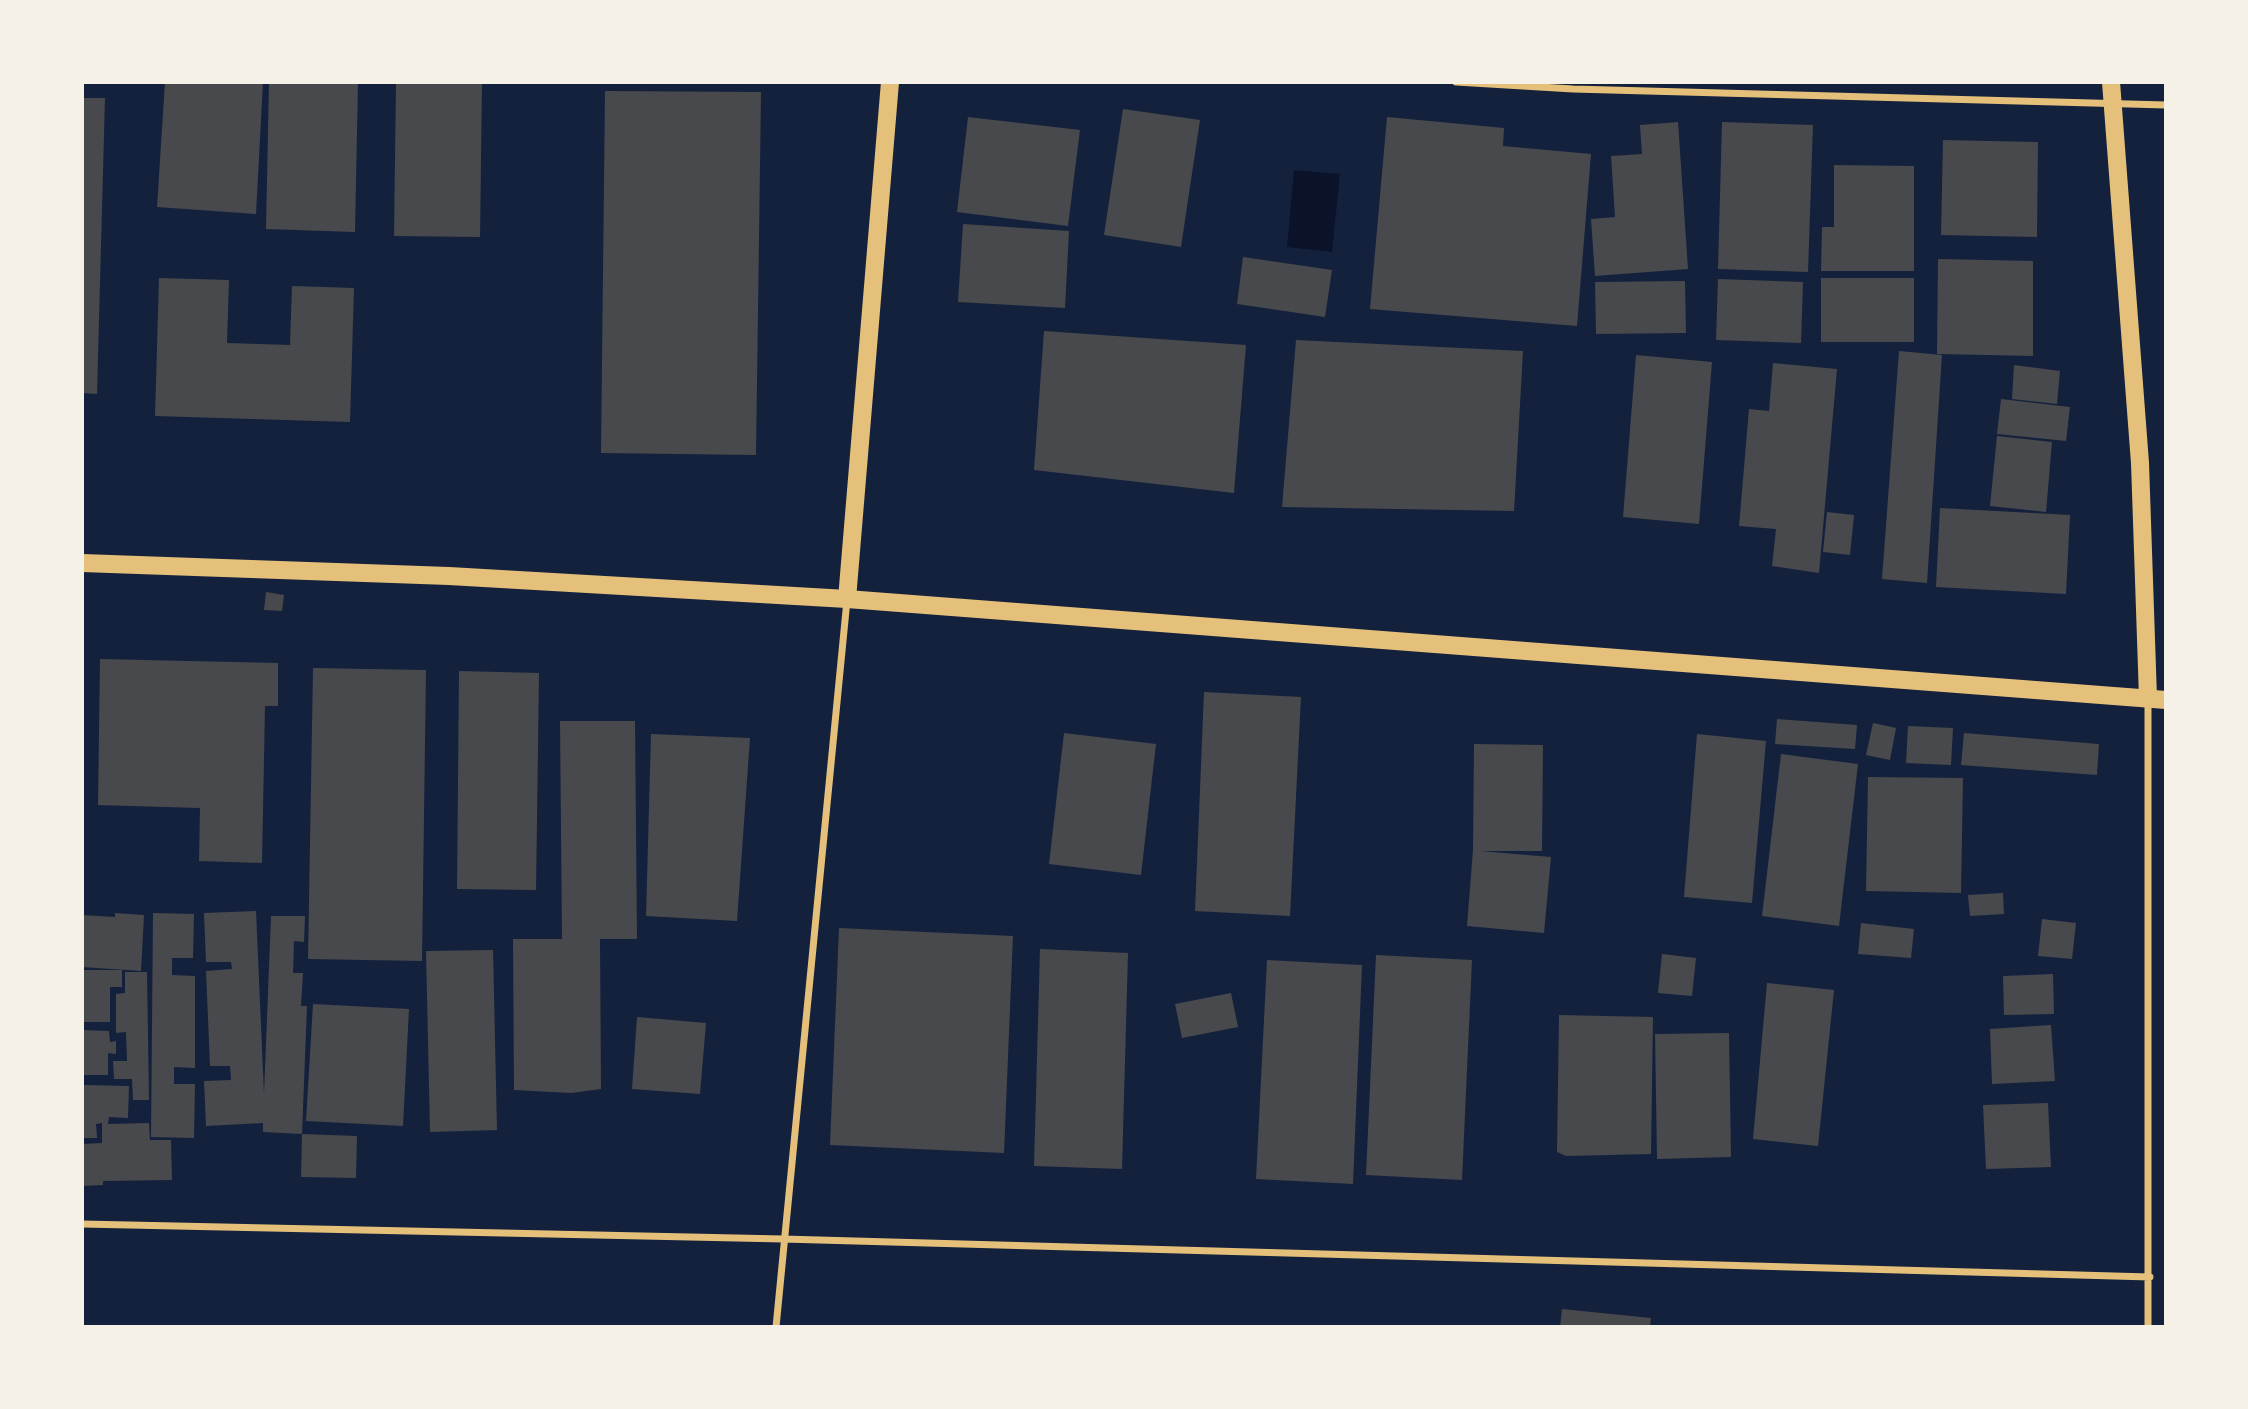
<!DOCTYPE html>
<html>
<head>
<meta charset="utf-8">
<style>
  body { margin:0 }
  #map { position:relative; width:2248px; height:1409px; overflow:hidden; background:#14213d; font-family:Ubuntu,sans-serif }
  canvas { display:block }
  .frame { position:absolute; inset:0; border:84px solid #f6f1e7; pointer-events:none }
</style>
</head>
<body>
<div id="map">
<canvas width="2248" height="1409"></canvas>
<div class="frame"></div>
</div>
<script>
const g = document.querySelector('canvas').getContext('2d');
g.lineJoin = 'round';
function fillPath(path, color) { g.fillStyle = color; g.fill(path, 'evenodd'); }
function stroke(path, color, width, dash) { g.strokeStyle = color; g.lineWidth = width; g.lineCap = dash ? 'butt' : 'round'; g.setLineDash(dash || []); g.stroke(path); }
const water = new Path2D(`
  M 1294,170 L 1340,174 L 1332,252 L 1287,247 Z`);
const building = new Path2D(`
  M 165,82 L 263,82 L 256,214 L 157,207 Z
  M 269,82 L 358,82 L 355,232 L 266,229 Z
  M 396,82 L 482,82 L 480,237 L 394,236 Z
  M 605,91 L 761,92 L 756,455 L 601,453 Z
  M 82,98 L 105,98 L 97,394 L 82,393 Z
  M 1123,109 L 1200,120 L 1181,247 L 1104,235 Z
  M 968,117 L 1080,130 L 1068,226 L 957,212 Z
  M 1387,117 L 1504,128 L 1503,146 L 1591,154 L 1577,326 L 1370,309 Z
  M 1678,122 L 1688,269 L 1595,276 L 1591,219 L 1615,217 L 1611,156 L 1642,154 L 1640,125 Z
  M 1722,122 L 1813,125 L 1808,272 L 1718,269 Z
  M 1943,140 L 2038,142 L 2037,237 L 1941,235 Z
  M 1834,165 L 1914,166 L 1914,271 L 1821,271 L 1822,227 L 1834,227 Z
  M 963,224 L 1069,231 L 1065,308 L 958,302 Z
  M 1243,257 L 1332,270 L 1325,317 L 1237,304 Z
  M 1938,259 L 2033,261 L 2033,356 L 1937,354 Z
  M 159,278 L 229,280 L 227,343 L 290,345 L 292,286 L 354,288 L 350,422 L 155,416 Z
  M 1821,278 L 1914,278 L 1914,342 L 1821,342 Z
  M 1718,279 L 1803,282 L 1801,343 L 1716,340 Z
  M 1685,281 L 1686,333 L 1596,334 L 1595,282 Z
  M 1044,331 L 1246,345 L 1234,493 L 1034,470 Z
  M 1296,340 L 1523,351 L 1514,511 L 1282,507 Z
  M 1899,351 L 1942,355 L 1927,583 L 1882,579 Z
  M 1636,355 L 1712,362 L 1699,524 L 1623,517 Z
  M 1773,363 L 1837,369 L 1819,573 L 1772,566 L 1776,529 L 1739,526 L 1749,409 L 1769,411 Z
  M 2014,365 L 2060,371 L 2057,404 L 2012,399 Z
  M 2001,399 L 2070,407 L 2066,441 L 1997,434 Z
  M 1997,436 L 2052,442 L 2046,512 L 1990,506 Z
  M 1940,508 L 2070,515 L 2066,594 L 1936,587 Z
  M 1827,512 L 1854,515 L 1850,555 L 1823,552 Z
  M 266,592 L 284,595 L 282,611 L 264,610 Z
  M 100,659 L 278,663 L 278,706 L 265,706 L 262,863 L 199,861 L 200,808 L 98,805 Z
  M 313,668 L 426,670 L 422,961 L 308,959 Z
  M 459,671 L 539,673 L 536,890 L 457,889 Z
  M 1204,692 L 1301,697 L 1290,916 L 1195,911 Z
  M 1777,719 L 1857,725 L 1855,749 L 1775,744 Z
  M 560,721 L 635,721 L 637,939 L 600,939 L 601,1089 L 571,1093 L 514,1090 L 513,939 L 562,939 Z
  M 1873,723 L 1896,728 L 1890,760 L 1866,755 Z
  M 1908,726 L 1953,728 L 1951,765 L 1906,763 Z
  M 1064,733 L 1156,744 L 1141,875 L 1049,864 Z
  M 1964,733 L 2099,744 L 2097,775 L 1961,765 Z
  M 651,734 L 750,738 L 737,921 L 646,916 Z
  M 1697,734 L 1766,741 L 1752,903 L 1684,897 Z
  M 1474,744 L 1543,745 L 1542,851 L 1480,851 L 1551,857 L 1544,933 L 1467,926 L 1473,850 Z
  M 1781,754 L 1858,764 L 1839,926 L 1762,916 Z
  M 1868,777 L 1963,778 L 1961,893 L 1866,891 Z
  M 2003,893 L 2004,914 L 1970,916 L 1968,895 Z
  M 256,911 L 264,1094 L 271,916 L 305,916 L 304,942 L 294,941 L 293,973 L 303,973 L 301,1006 L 307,1006 L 302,1134 L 263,1132 L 263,1123 L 206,1126 L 204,1081 L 231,1080 L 230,1066 L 210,1066 L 206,971 L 232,969 L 231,962 L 206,962 L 204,913 Z
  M 115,913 L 144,915 L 141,971 L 82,967 L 82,915 L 115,917 Z
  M 153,913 L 194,914 L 193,958 L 172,958 L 172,975 L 195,976 L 195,1068 L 174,1067 L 174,1084 L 195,1084 L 194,1138 L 151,1137 Z
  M 2042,919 L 2076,923 L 2072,959 L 2038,956 Z
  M 1861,923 L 1914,929 L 1911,958 L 1858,954 Z
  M 839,928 L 1013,936 L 1004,1153 L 830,1145 Z
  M 1040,949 L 1128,953 L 1122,1169 L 1034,1166 Z
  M 493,950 L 497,1130 L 430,1132 L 426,951 Z
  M 1662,954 L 1696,958 L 1692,996 L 1658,993 Z
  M 1376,955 L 1472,960 L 1462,1180 L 1366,1175 Z
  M 1267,960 L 1362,965 L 1353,1184 L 1256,1179 Z
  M 82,970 L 122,970 L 122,987 L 110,987 L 110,1022 L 82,1022 Z
  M 125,972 L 147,972 L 149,1100 L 133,1100 L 132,1079 L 114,1079 L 113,1061 L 127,1061 L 126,1032 L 116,1033 L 116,994 L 125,993 Z
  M 2053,974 L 2054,1014 L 2004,1015 L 2003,976 Z
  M 1767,983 L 1834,990 L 1818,1146 L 1753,1139 Z
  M 1231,993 L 1238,1027 L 1182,1038 L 1175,1004 Z
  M 313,1004 L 409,1009 L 403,1126 L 306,1121 Z
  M 1559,1015 L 1653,1017 L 1651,1154 L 1566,1156 L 1557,1152 Z
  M 637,1017 L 706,1023 L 700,1094 L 632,1089 Z
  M 2051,1025 L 2055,1081 L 1992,1084 L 1990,1029 Z
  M 82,1030 L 109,1031 L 110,1042 L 116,1041 L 116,1054 L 108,1053 L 108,1075 L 82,1075 Z
  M 1729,1033 L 1731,1157 L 1657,1159 L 1655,1034 Z
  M 82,1085 L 129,1086 L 128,1118 L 109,1117 L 108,1124 L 149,1123 L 150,1140 L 171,1140 L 172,1180 L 103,1181 L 103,1185 L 82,1186 L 82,1144 L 102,1143 L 102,1123 L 96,1124 L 97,1138 L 82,1138 Z
  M 2048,1103 L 2051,1167 L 1986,1169 L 1983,1105 Z
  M 302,1134 L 357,1136 L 356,1178 L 301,1177 Z
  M 1562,1309 L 1651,1318 L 1650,1327 L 1560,1327 Z`);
const minor = new Path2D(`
  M 1456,82 L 1573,89 L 2166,105
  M 2148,699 L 2148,1327
  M 82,1224 L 783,1239 L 2150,1277
  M 776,1327 L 847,600`);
const primary = new Path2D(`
  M 2111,82 L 2140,463 L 2148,698
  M 82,563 L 449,576 L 847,599 L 2166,700
  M 847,599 L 890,82`);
fillPath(water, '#0b132b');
fillPath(building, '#48494c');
stroke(minor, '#e5c07b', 7);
stroke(primary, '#e5c07b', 18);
</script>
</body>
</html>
